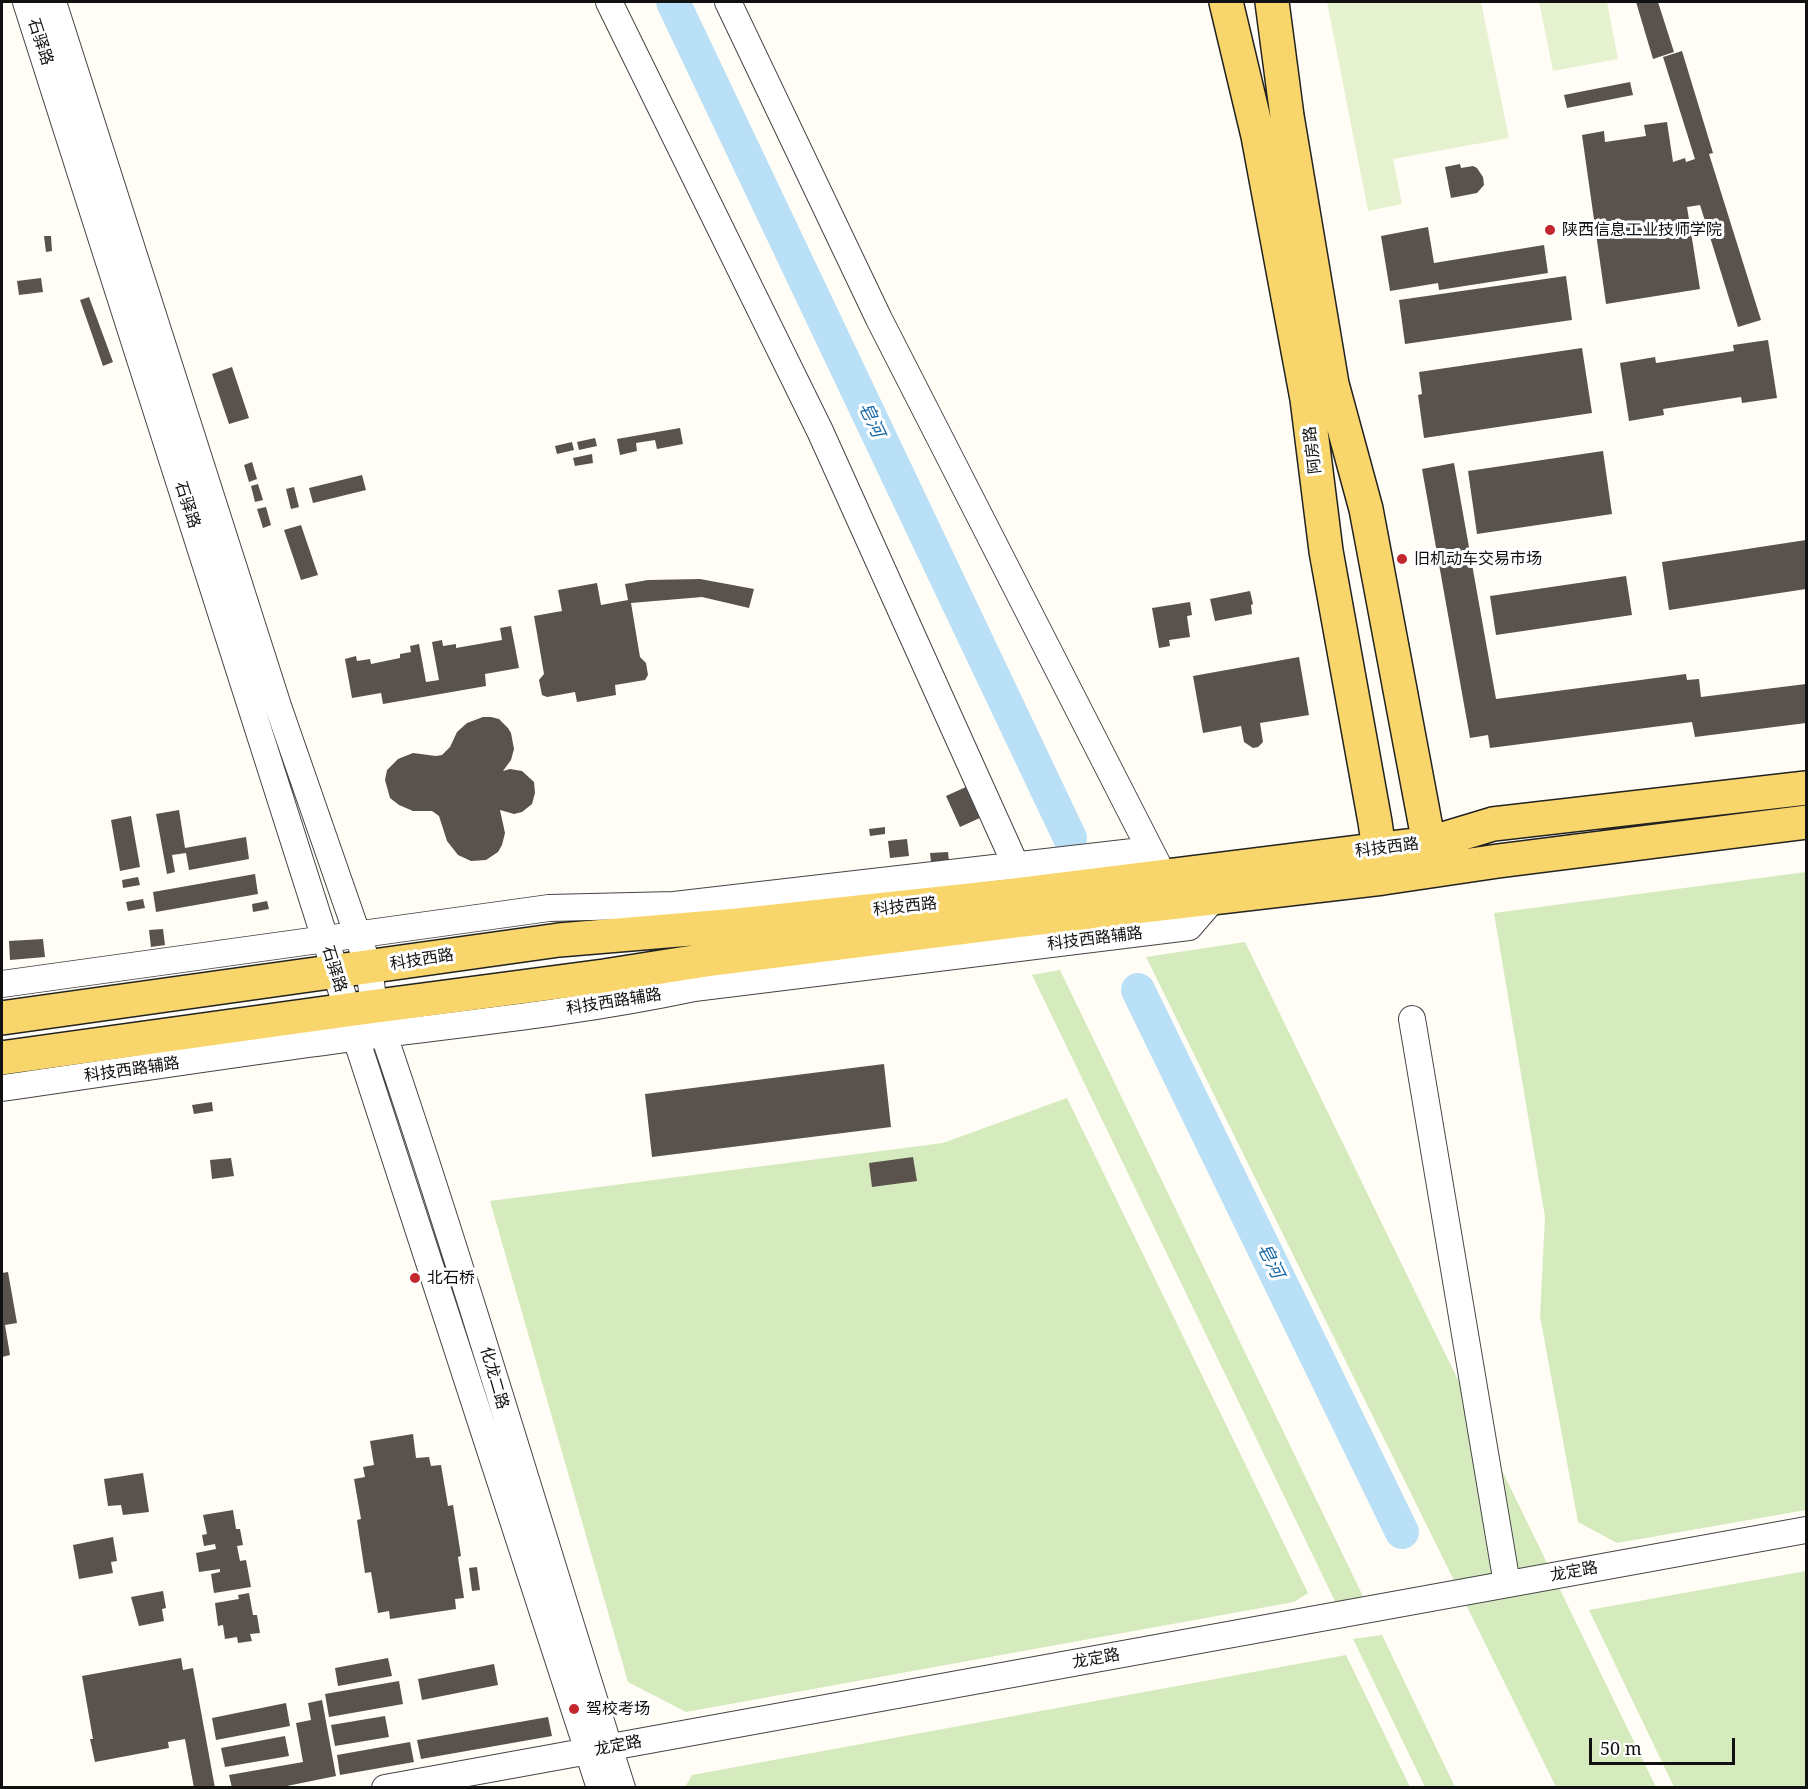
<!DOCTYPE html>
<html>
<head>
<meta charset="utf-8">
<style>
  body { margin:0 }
  #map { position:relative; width:1808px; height:1789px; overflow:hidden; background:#fffdf5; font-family:"Noto Serif",serif }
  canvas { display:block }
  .frame { position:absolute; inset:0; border:3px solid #111; pointer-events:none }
  .scale { position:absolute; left:1589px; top:1738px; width:146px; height:27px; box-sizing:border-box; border:3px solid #111; border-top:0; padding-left:8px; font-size:18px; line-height:21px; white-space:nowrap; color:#111; -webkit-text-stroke:4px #fff; paint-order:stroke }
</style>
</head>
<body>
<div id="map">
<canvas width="1808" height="1789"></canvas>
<div class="frame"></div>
<div class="scale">50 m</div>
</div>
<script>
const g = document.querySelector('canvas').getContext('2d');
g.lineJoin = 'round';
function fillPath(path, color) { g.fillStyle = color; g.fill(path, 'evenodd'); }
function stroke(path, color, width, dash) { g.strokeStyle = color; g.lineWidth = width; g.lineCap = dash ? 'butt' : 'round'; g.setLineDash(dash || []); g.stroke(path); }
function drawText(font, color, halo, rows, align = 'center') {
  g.font = font + ' "Noto Serif","Noto Sans SC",serif'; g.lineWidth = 6; g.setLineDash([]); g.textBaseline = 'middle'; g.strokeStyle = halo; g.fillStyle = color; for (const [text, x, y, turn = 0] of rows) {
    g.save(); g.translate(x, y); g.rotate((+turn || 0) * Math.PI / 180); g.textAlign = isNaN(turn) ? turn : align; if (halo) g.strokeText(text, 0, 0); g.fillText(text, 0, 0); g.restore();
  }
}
const green = new Path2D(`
  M 1806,872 L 1806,1510 L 1617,1543 L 1578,1522 L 1540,1316 L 1545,1217 L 1494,913 Z
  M 1245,942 L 1656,1787 L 1556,1787 L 1146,957 Z
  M 1060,970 L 1375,1621 L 1347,1626 L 1032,975 Z
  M 1067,1098 L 1308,1593 L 1294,1602 L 686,1712 L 628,1682 L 490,1201 L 943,1143 Z
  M 1806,1571 L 1806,1787 L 1674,1787 L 1589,1610 Z
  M 1382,1635 L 1455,1787 L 1425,1787 L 1353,1639 Z
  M 1346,1655 L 1410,1787 L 685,1787 L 692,1775 Z`);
const pitch = new Path2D(`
  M 1327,2 L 1481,2 L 1509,138 L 1393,159 L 1402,204 L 1368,211 Z
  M 1539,2 L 1607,2 L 1618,59 L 1553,71 Z`);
const river = new Path2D(`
  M 673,2 L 1070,838
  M 1138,990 L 1402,1532`);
const building = new Path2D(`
  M 1636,2 L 1658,2 L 1674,52 L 1653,59 Z
  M 1682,51 L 1713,153 L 1709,154 L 1761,320 L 1738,327 L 1700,205 L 1687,207 L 1700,289 L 1606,304 L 1582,135 L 1604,131 L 1605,142 L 1646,136 L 1644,125 L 1667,122 L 1673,162 L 1685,158 L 1686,162 L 1695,159 L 1663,57 Z
  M 1630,82 L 1633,95 L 1567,108 L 1564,95 Z
  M 1460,164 L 1461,168 L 1473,166 L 1477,168 L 1483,177 L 1484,185 L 1477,193 L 1451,198 L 1445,167 Z
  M 1428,227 L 1434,263 L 1544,245 L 1548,273 L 1439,290 L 1438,283 L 1390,291 L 1381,236 Z
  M 44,236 L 51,236 L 52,251 L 46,252 Z
  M 1566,276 L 1572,320 L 1405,344 L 1399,300 Z
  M 41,278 L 43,292 L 19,295 L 17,281 Z
  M 89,297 L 113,362 L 103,366 L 80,300 Z
  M 1768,340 L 1777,398 L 1742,403 L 1741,397 L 1663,409 L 1664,415 L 1629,421 L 1620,363 L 1655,357 L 1656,363 L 1734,351 L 1733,345 Z
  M 1582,348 L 1592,413 L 1424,438 L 1418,395 L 1422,394 L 1419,372 Z
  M 232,367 L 249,418 L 229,424 L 212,374 Z
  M 680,428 L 683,444 L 657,449 L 655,440 L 636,443 L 637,451 L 620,455 L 617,439 Z
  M 595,438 L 597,446 L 579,450 L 577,442 Z
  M 572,442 L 574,450 L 557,454 L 555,446 Z
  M 1603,451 L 1612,514 L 1477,534 L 1468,471 Z
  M 592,454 L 593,463 L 575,466 L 573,458 Z
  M 252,462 L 257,479 L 249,482 L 244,465 Z
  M 1454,463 L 1496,699 L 1686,674 L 1687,680 L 1699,679 L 1701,697 L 1806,684 L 1806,723 L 1695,737 L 1692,722 L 1490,748 L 1488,735 L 1470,738 L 1422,469 Z
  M 362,475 L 366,490 L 313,503 L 309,488 Z
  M 258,484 L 263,500 L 255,502 L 251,486 Z
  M 294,487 L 299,507 L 291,509 L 286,489 Z
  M 266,507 L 271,525 L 263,528 L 257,509 Z
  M 301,525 L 318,575 L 301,580 L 284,530 Z
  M 1806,540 L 1806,589 L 1669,610 L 1662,562 Z
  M 1626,576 L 1632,615 L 1496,635 L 1490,596 Z
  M 700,579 L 754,589 L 749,608 L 702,597 L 631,603 L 640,657 L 646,663 L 648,675 L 645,680 L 615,685 L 616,695 L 577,702 L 575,692 L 547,697 L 542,695 L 539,680 L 544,674 L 534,616 L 562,611 L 558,590 L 597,583 L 601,605 L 628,600 L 625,584 L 648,580 Z
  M 1250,591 L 1253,604 L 1251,605 L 1252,614 L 1215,621 L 1210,599 Z
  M 1190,602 L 1192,615 L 1187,616 L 1190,637 L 1169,640 L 1170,646 L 1159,648 L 1152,608 Z
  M 511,626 L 519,668 L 485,674 L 486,686 L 383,704 L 381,693 L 352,698 L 345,659 L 356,656 L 357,661 L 370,659 L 371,664 L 400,658 L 400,654 L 411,652 L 410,646 L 419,644 L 426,682 L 439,680 L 432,642 L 442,640 L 443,646 L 456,644 L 456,648 L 502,640 L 500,628 Z
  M 1299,657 L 1309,715 L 1260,723 L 1263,742 L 1258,747 L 1253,748 L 1244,742 L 1241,726 L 1203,733 L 1193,676 Z
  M 483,717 L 491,717 L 499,719 L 508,728 L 511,733 L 514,749 L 511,760 L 503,771 L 510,769 L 522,771 L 534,782 L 535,793 L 532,804 L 522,812 L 514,814 L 500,810 L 505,833 L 502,845 L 498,852 L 486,860 L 471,861 L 458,855 L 447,841 L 439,816 L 432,811 L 413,811 L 399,805 L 390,798 L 385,780 L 387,770 L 398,759 L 413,753 L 436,756 L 442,755 L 450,747 L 457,732 L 467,723 Z
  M 968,786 L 982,817 L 960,827 L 946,796 Z
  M 179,810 L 185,848 L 246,837 L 249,859 L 189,870 L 186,853 L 172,855 L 175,872 L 167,874 L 156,814 Z
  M 131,816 L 140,867 L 120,871 L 111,820 Z
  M 885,827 L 885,834 L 870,836 L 869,829 Z
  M 907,839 L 909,856 L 890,858 L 888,841 Z
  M 948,852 L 949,861 L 931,862 L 930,853 Z
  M 255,874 L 258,894 L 156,912 L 153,892 Z
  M 138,877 L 140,885 L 123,888 L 122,880 Z
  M 143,899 L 145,908 L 128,911 L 126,902 Z
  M 267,901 L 269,909 L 253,912 L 252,904 Z
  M 163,929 L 165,945 L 151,947 L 149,930 Z
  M 43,939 L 45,957 L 10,960 L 9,941 Z
  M 884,1064 L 891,1127 L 652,1157 L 645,1094 Z
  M 212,1102 L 213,1111 L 194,1114 L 192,1105 Z
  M 913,1157 L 917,1181 L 872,1187 L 869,1163 Z
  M 231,1158 L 234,1176 L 212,1179 L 210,1160 Z
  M 8,1272 L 17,1323 L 5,1325 L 10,1355 L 2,1357 L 2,1273 Z
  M 413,1434 L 416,1458 L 429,1457 L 431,1466 L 441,1465 L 448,1506 L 453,1505 L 461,1556 L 458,1557 L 464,1598 L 455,1599 L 456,1609 L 390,1619 L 389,1611 L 378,1613 L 371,1572 L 365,1573 L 357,1520 L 361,1519 L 354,1479 L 365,1477 L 363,1467 L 374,1465 L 370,1441 Z
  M 143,1473 L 149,1512 L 123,1515 L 121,1505 L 108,1506 L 104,1479 Z
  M 233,1510 L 236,1529 L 240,1529 L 243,1545 L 237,1546 L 240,1561 L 246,1560 L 251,1587 L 214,1593 L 211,1574 L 220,1572 L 220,1569 L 199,1572 L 196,1553 L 216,1549 L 215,1544 L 204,1546 L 202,1535 L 207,1534 L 203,1515 Z
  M 113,1537 L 117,1561 L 111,1562 L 113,1573 L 79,1579 L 73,1545 Z
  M 477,1567 L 480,1590 L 472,1591 L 469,1568 Z
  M 163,1591 L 166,1608 L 162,1609 L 164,1621 L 139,1626 L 131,1597 Z
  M 249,1593 L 253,1615 L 257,1615 L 260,1633 L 250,1634 L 252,1641 L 238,1643 L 237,1637 L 225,1639 L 223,1625 L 218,1626 L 215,1603 L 239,1599 L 238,1595 Z
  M 181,1658 L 183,1670 L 193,1668 L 215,1788 L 194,1788 L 185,1739 L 168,1742 L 169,1748 L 95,1762 L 90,1739 L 93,1739 L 82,1676 Z
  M 388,1658 L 392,1676 L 338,1686 L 335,1668 Z
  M 494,1664 L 498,1685 L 422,1700 L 418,1679 Z
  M 399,1681 L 403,1704 L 329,1717 L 325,1694 Z
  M 322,1700 L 336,1776 L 277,1788 L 232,1788 L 229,1775 L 303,1762 L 296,1723 L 311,1720 L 308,1703 Z
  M 286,1703 L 290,1726 L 216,1740 L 212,1718 Z
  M 385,1716 L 389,1737 L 335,1746 L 331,1725 Z
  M 548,1717 L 552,1736 L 421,1759 L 417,1740 Z
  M 285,1736 L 289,1756 L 225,1767 L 221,1748 Z
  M 410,1742 L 414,1762 L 340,1775 L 337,1755 Z`);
const minor = new Path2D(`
  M 26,2 L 336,973 L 356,1038 L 600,1788
  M 53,2 L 278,706 L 369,968 L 374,1006 C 463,1265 539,1527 622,1788
  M 609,2 L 820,431 L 1022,879
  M 728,2 L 879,319 L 1157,863
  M 2,984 L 549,908 L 674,905 L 1150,850
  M 1412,1019 L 1507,1584
  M 2,1088 C 129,1070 256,1050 384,1034 C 488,1021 591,1010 694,988 L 1189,927 L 1214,898
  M 385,1788 L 1806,1530`);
const major = new Path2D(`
  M 1226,2 L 1258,136 L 1307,399 L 1326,551 L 1375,822 L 1382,870
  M 1272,2 L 1287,116 L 1332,384 L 1366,509 L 1433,865
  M 2,1018 L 559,940 L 738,925 L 1007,896 L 1430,843 L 1493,824 L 1806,788
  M 2,1058 L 347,1010 L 604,976 L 706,960 L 1016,921 L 1383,878 L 1498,861 L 1806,822`);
const markers = [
  [1550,230,6,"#c4262e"],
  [1402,559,6,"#c4262e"],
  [415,1278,6,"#c4262e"],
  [574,1709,6,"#c4262e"]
];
const streetNames = [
  ["石驿路",40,42,72],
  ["阿房路",1313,450,-97],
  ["石驿路",187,505,72],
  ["科技西路",1387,848,-7],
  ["科技西路",905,907,-6],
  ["科技西路辅路",1095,939,-7],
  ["科技西路",422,960,-9],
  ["石驿路",334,969,73],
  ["科技西路辅路",614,1002,-9],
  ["科技西路辅路",132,1070,-8],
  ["化龙二路",494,1378,74],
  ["龙定路",1574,1572,-10],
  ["龙定路",1096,1659,-10],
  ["龙定路",618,1746,-11]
];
const poiNames = [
  ["陕西信息工业技师学院",1562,230],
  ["旧机动车交易市场",1414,559],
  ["北石桥",427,1278],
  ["驾校考场",586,1709]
];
const waterNames = [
  ["皂河",871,420,65],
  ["皂河",1270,1261,64]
];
fillPath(green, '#d5ebbd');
fillPath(pitch, '#e6f2cf');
stroke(river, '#b9e0f7', 34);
fillPath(building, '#5a524d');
stroke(minor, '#444', 28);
stroke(major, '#222', 36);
stroke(minor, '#fff', 26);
stroke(major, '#f9d66b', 33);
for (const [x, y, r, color] of markers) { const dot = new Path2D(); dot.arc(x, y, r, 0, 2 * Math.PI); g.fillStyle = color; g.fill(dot); stroke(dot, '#fff', 2); }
drawText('16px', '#111', '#fff', streetNames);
drawText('16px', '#111', '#fff', poiNames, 'left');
drawText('italic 18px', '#1768a6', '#fff', waterNames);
</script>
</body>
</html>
